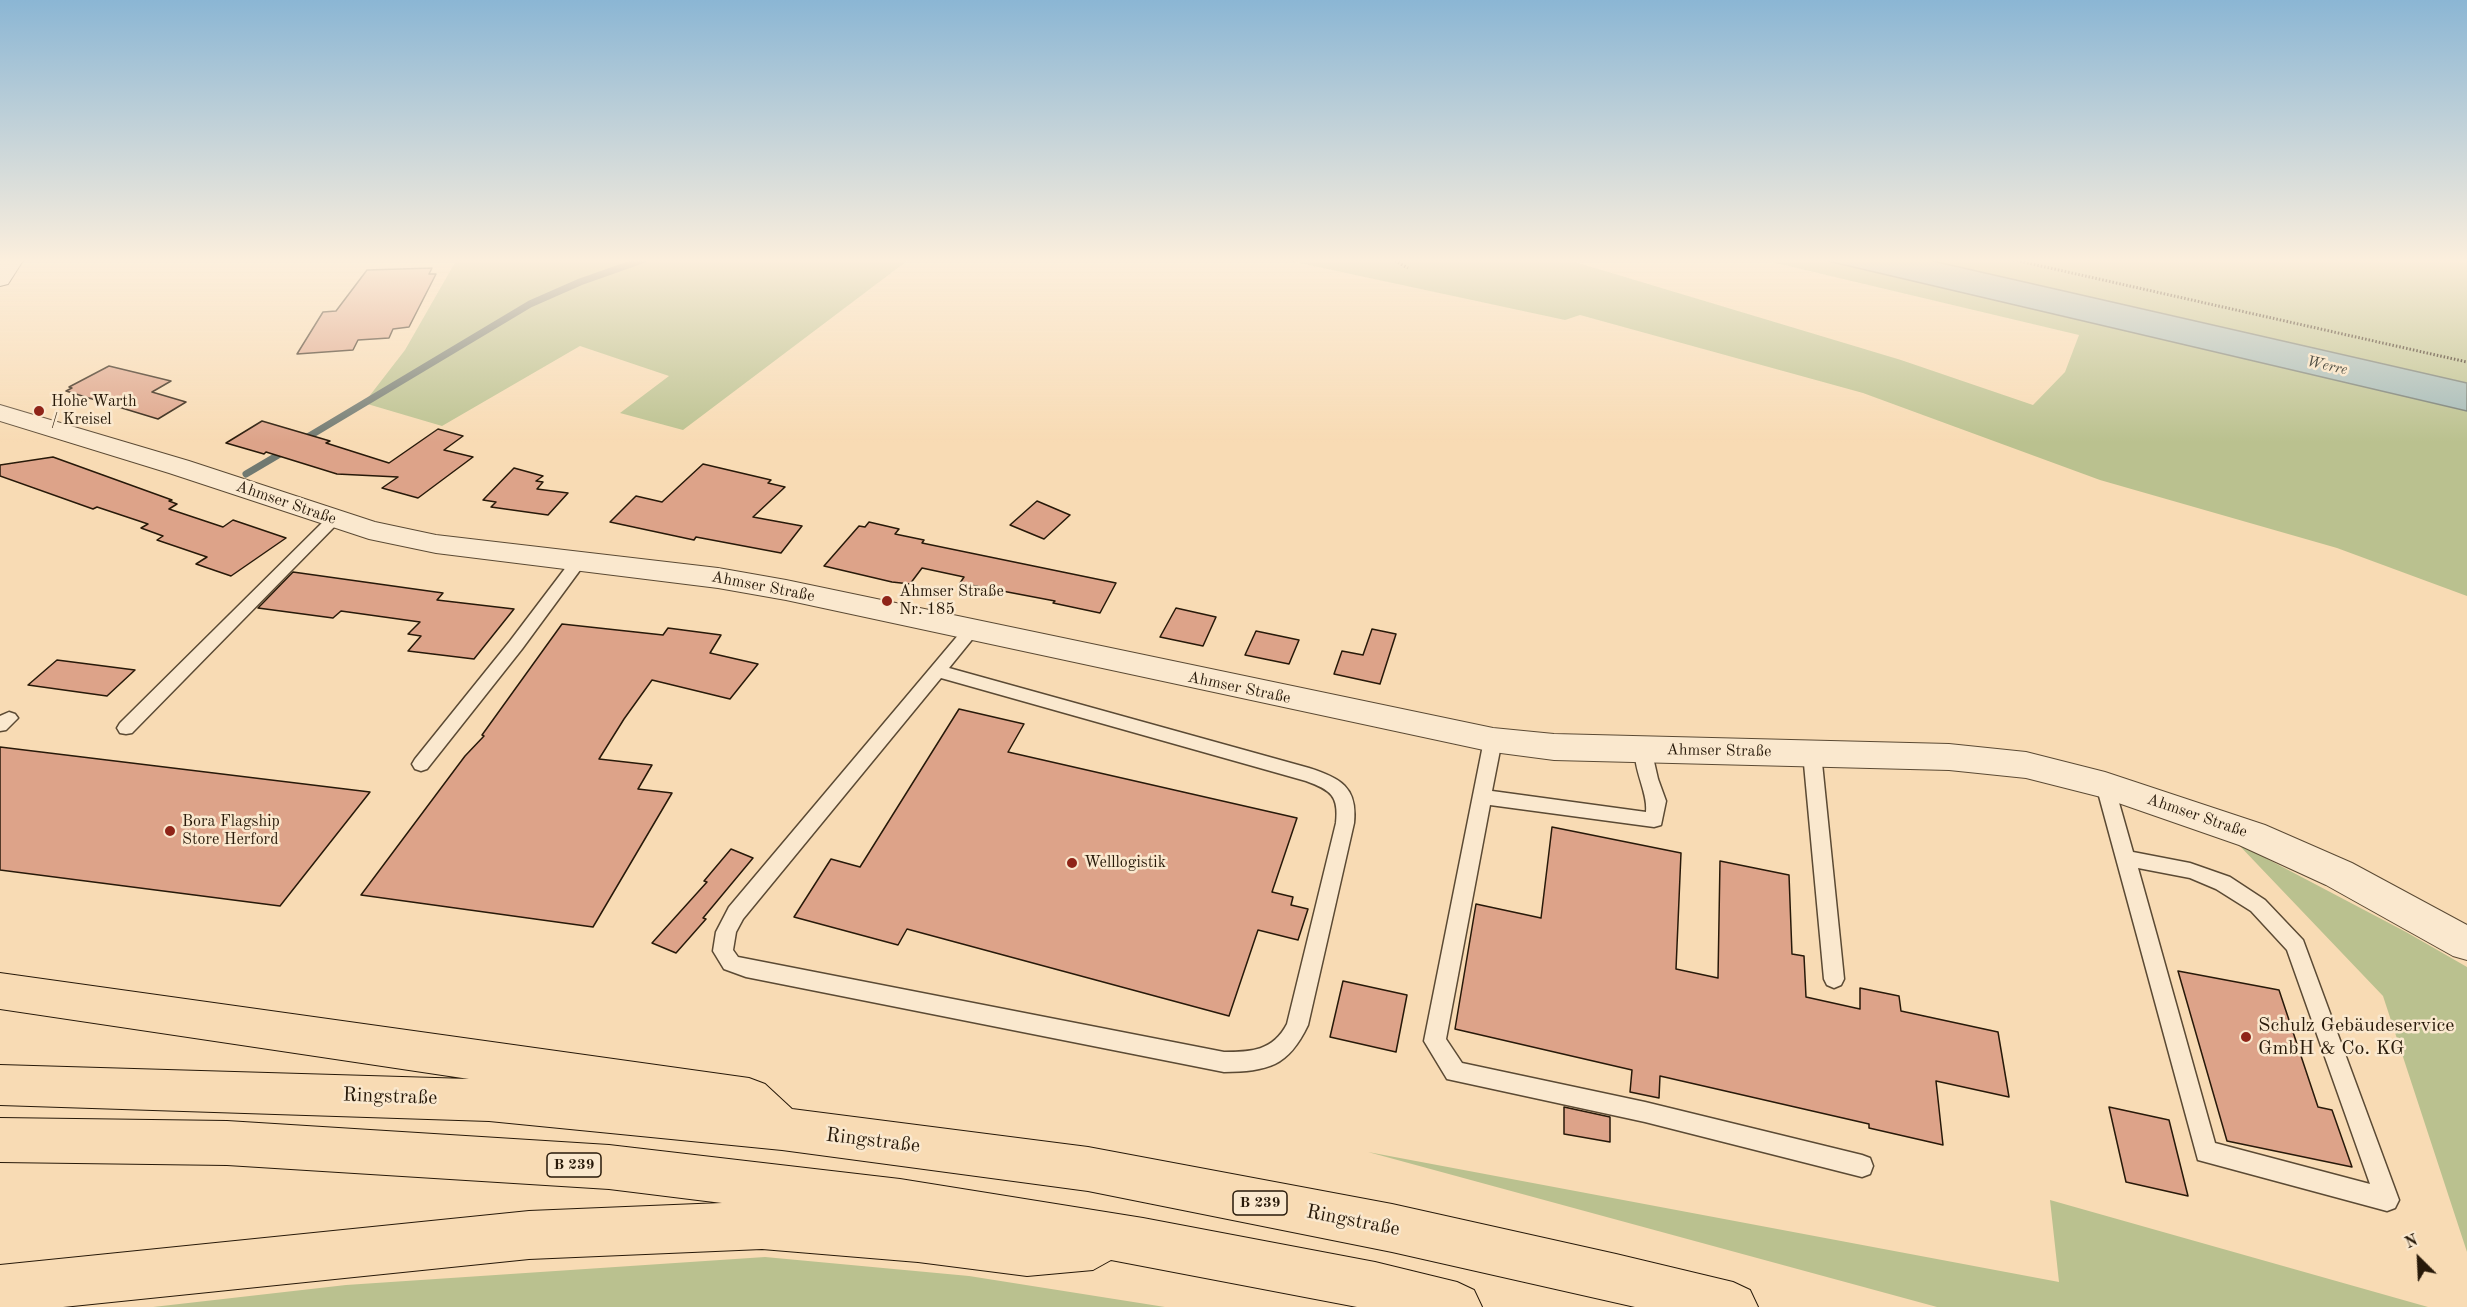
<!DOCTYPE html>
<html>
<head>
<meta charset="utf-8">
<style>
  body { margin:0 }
  #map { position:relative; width:2467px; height:1307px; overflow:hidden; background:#f8dbb4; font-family:"Old Standard TT",serif }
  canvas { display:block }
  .north { position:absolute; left:2389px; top:1229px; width:60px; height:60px; -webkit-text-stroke:4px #fae8ce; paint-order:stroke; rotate:336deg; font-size:16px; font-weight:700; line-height:24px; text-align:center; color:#271909 }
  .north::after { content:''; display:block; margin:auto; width:21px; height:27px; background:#271909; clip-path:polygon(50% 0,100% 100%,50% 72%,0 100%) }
</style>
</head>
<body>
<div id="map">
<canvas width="2467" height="1307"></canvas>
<div class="north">N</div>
</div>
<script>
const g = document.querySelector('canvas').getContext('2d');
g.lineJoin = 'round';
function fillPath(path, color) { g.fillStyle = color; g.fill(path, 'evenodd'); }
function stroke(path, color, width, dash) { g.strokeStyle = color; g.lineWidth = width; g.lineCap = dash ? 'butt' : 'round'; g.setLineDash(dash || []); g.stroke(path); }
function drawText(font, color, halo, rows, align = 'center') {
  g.font = font + ' "Old Standard TT",serif'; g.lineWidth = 5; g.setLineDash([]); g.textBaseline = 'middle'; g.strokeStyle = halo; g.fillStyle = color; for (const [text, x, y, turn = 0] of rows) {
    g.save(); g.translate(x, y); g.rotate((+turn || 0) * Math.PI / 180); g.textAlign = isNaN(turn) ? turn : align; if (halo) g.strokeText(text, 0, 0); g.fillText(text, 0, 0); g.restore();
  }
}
const green = new Path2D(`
  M 457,259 L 897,259 L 907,261 L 683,430 L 620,413 L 669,376 L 580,346 L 442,426 L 364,403 L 405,350 Z
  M 1281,259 L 1565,259 L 1901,360 L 2033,405 L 2065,372 L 2079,335 L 1759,259 L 1819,259 L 2467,411 L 2467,596 L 2337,548 L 2100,480 L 1863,393 L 1580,315 L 1565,320 Z
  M 1924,259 L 2467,259 L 2467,383 Z
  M 2237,843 L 2406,932 L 2467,967 L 2467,1252 L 2383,996 Z
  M 1368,1152 L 2059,1282 L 2050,1200 L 2428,1307 L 1937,1307 Z
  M 765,1257 L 969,1276 L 1165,1307 L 153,1307 L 346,1285 Z`);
const water = new Path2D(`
  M 1819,259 L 1924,259 L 2467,383 L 2467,411 Z`);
const stream = new Path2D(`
  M 301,441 L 530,304 L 580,282 L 645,259
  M 246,474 L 285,451`);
const building = new Path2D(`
  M 432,268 L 429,274 L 436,274 L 409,327 L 393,329 L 389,338 L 358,340 L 353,350 L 297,354 L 323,312 L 336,311 L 367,270 Z
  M 109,366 L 171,381 L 152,392 L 186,402 L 158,419 L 66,391 L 72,388 L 69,387 Z
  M 262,421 L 330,441 L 326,443 L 389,463 L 438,429 L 463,436 L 444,450 L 473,457 L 418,498 L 382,488 L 398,477 L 337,474 L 266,452 L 264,454 L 226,443 Z
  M 53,457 L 172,500 L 169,501 L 177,504 L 169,509 L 223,527 L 233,520 L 286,538 L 231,576 L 196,564 L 207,557 L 157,540 L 163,536 L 141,528 L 148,524 L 97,507 L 93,509 L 0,476 L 0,465 Z
  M 703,464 L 771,480 L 768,483 L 785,487 L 753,517 L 802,526 L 781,553 L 696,537 L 694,540 L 610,522 L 636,496 L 662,502 Z
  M 514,468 L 543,476 L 536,481 L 543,482 L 537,489 L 568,493 L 548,515 L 491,507 L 496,502 L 483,500 Z
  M 1037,501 L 1070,515 L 1044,539 L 1010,525 Z
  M 869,522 L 899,529 L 895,534 L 924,540 L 922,543 L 1116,583 L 1100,613 L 1053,603 L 1055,601 L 960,583 L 964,577 L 922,568 L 910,584 L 892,582 L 824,566 L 859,526 L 865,527 Z
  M 293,572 L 443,593 L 437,600 L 514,609 L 474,659 L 408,651 L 421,636 L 408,634 L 420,622 L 341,611 L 333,618 L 258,608 Z
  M 1176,608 L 1216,617 L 1203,646 L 1160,637 Z
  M 562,624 L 663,635 L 668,628 L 721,635 L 710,653 L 758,664 L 730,699 L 652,680 L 624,719 L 599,759 L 652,765 L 638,789 L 672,793 L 593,927 L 361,895 L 465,756 L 484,736 L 482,735 Z
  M 1372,629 L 1396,634 L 1380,684 L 1334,674 L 1342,651 L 1363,655 Z
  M 1256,631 L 1299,640 L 1289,664 L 1245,655 Z
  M 57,660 L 135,670 L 107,696 L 28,685 Z
  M 959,709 L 1024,724 L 1008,752 L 1297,818 L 1272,892 L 1293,897 L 1291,905 L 1308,909 L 1298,940 L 1258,930 L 1229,1016 L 907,929 L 898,945 L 794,917 L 831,859 L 860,867 Z
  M 0,747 L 370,792 L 280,906 L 0,870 Z
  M 1552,827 L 1681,853 L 1676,969 L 1718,978 L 1720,861 L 1789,875 L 1792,954 L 1804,956 L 1806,997 L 1860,1009 L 1860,988 L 1899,996 L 1901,1011 L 1998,1032 L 2009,1097 L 1936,1081 L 1943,1145 L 1869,1128 L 1869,1124 L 1660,1076 L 1659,1098 L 1630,1092 L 1632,1070 L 1455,1029 L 1476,904 L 1541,918 Z
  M 731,849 L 753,858 L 703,918 L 706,919 L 676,953 L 652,943 L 707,882 L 704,881 Z
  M 2178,971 L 2279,990 L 2318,1107 L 2332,1110 L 2352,1167 L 2227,1141 Z
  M 1343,981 L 1407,995 L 1396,1052 L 1330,1037 Z
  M 1564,1107 L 1610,1117 L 1610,1142 L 1564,1134 Z
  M 2109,1107 L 2169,1120 L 2188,1196 L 2126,1182 Z`);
const path = new Path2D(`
  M 1392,259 L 1408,268
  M 2010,259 L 2467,362`);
const lane = new Path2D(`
  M 334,514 L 341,519 L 339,522 L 132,733 L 126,734 L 120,733 L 117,728 L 120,723 L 329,516 Z
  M 578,557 L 586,562 L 522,649 L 427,769 L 421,771 L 415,769 L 412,764 L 415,759 L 510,641 L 573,558 Z
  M 971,625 L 977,627 L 979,631 L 949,668 L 1309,768 C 1340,778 1358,787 1354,823 L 1308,1025 C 1288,1067 1268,1071 1224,1072 L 746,977 L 724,969 L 713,951 L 716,932 L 729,907 L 965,627 ZM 941,678 L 1306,781 C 1331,790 1339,796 1336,823 L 1287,1024 C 1273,1051 1251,1052 1224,1052 L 738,957 L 733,950 L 736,932 L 743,919 Z
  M 9,712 L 15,714 L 18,718 L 6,730 L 0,731 L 0,716 Z
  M 1493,733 L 1499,735 L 1502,740 L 1492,791 L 1646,812 C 1649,792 1628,761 1638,744 L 1644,742 L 1650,744 L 1658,779 L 1666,801 L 1661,825 L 1654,827 L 1490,805 L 1446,1039 L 1462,1063 L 1645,1102 L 1862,1155 L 1870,1158 L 1873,1166 L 1870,1174 L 1862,1177 L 1645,1122 L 1447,1079 L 1424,1041 L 1484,740 L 1487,735 Z
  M 1812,746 L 1818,748 L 1821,753 L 1844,979 L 1841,985 L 1834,988 L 1827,985 L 1824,979 L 1803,753 L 1806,748 Z
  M 2105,778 L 2111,780 L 2114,785 L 2133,852 L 2190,863 L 2230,877 L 2265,900 L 2303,940 L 2399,1200 L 2395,1208 L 2387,1211 L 2198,1160 L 2096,785 L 2099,780 ZM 2138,868 L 2190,878 L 2216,889 L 2251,911 L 2287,950 L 2370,1184 L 2215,1143 Z`);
const street = new Path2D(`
  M 0,405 L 189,461 L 375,522 L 436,535 L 718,568 L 786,580 L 1493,728 L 1554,734 L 1949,744 L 2026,752 L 2105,772 L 2265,825 L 2352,863 L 2467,925 L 2467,960 L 2453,956 L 2326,885 L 2239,845 L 2101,797 L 2026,778 L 1949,770 L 1554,760 L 1493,752 L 786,600 L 718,588 L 436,553 L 369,539 L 169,473 L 0,421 Z`);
const secondary = new Path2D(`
  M 0,259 L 24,259 L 8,284 L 0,286 Z`);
const highway = new Path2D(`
  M 0,973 L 749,1078 L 765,1084 L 792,1109 L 1088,1147 L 1392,1204 L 1616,1254 L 1733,1282 L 1750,1290 L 1758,1307 L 1635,1307 L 1392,1252 L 1088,1191 L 782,1150 L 489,1121 L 0,1105 L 0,1065 L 469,1079 L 0,1009 Z
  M 0,1118 L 227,1121 L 609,1145 L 900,1179 L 1143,1218 L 1375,1262 L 1457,1282 L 1474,1290 L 1482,1307 L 1357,1307 L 1111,1260 L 1093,1270 L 1027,1276 L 918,1262 L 762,1249 L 529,1259 L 63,1307 L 0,1307 L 0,1265 L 529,1211 L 722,1203 L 609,1189 L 227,1165 L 0,1162 Z`);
const markers = [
  [39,411,6,"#8f2418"],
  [887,601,6,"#8f2418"],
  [170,831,6,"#8f2418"],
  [1072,863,6,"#8f2418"],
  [2246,1037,6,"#8f2418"]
];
const farWaternames = [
  ["Werre",2327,366,13]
];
const shields = [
  [574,1165,54],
  [1260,1203,54]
];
const shieldNames = [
  ["B 239",574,1165],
  ["B 239",1260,1203]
];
const poiNames = [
  ["Hohe Warth",51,402],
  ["/ Kreisel",51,420],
  ["Ahmser Straße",899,592],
  ["Nr. 185",899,610],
  ["Bora Flagship",182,822],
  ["Store Herford",182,840],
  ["Welllogistik",1084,863]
];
const streetNames = [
  ["Ahmser Straße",286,503,19],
  ["Ahmser Straße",763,587,11],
  ["Ahmser Straße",1239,688,12],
  ["Ahmser Straße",1719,751,1],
  ["Ahmser Straße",2197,816,19]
];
const nearPoinames = [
  ["Schulz Gebäudeservice",2258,1026],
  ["GmbH & Co. KG",2258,1049]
];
const nearStreetnames = [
  ["Ringstraße",390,1097,2],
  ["Ringstraße",873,1141,7],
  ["Ringstraße",1353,1221,11]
];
fillPath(green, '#bac18f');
fillPath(water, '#a1b9b7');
stroke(water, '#707971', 1.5);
stroke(stream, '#707971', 7);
fillPath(building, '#dda389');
stroke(building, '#271909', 1.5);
stroke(lane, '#5b4a34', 3);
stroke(street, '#5b4a34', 2);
stroke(secondary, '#271909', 2);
stroke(highway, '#271909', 2);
stroke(path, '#271909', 3, [1.5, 2]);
fillPath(lane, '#fae8ce');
fillPath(street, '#fae8ce');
fillPath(secondary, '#fae8ce');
fillPath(highway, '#f8dbb4');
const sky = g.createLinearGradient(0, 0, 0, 442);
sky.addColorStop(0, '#8bb6d4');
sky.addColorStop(0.59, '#fcefdd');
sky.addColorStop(1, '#fcefdd00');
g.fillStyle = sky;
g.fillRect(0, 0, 2467, 442);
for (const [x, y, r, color] of markers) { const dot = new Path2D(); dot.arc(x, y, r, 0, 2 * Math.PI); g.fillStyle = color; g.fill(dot); stroke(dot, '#fae8ce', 2); }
drawText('italic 15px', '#525146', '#fae8ce', farWaternames);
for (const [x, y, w] of shields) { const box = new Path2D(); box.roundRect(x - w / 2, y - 12, w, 24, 4.5); g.fillStyle = '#fae8ce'; g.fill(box); stroke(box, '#271909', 1.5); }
drawText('bold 15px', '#271909', null, shieldNames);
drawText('16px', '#271909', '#fae8ce', poiNames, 'left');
drawText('16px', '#271909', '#fae8ce', streetNames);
drawText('20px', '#271909', '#fae8ce', nearPoinames, 'left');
drawText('20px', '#271909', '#fae8ce', nearStreetnames);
</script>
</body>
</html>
